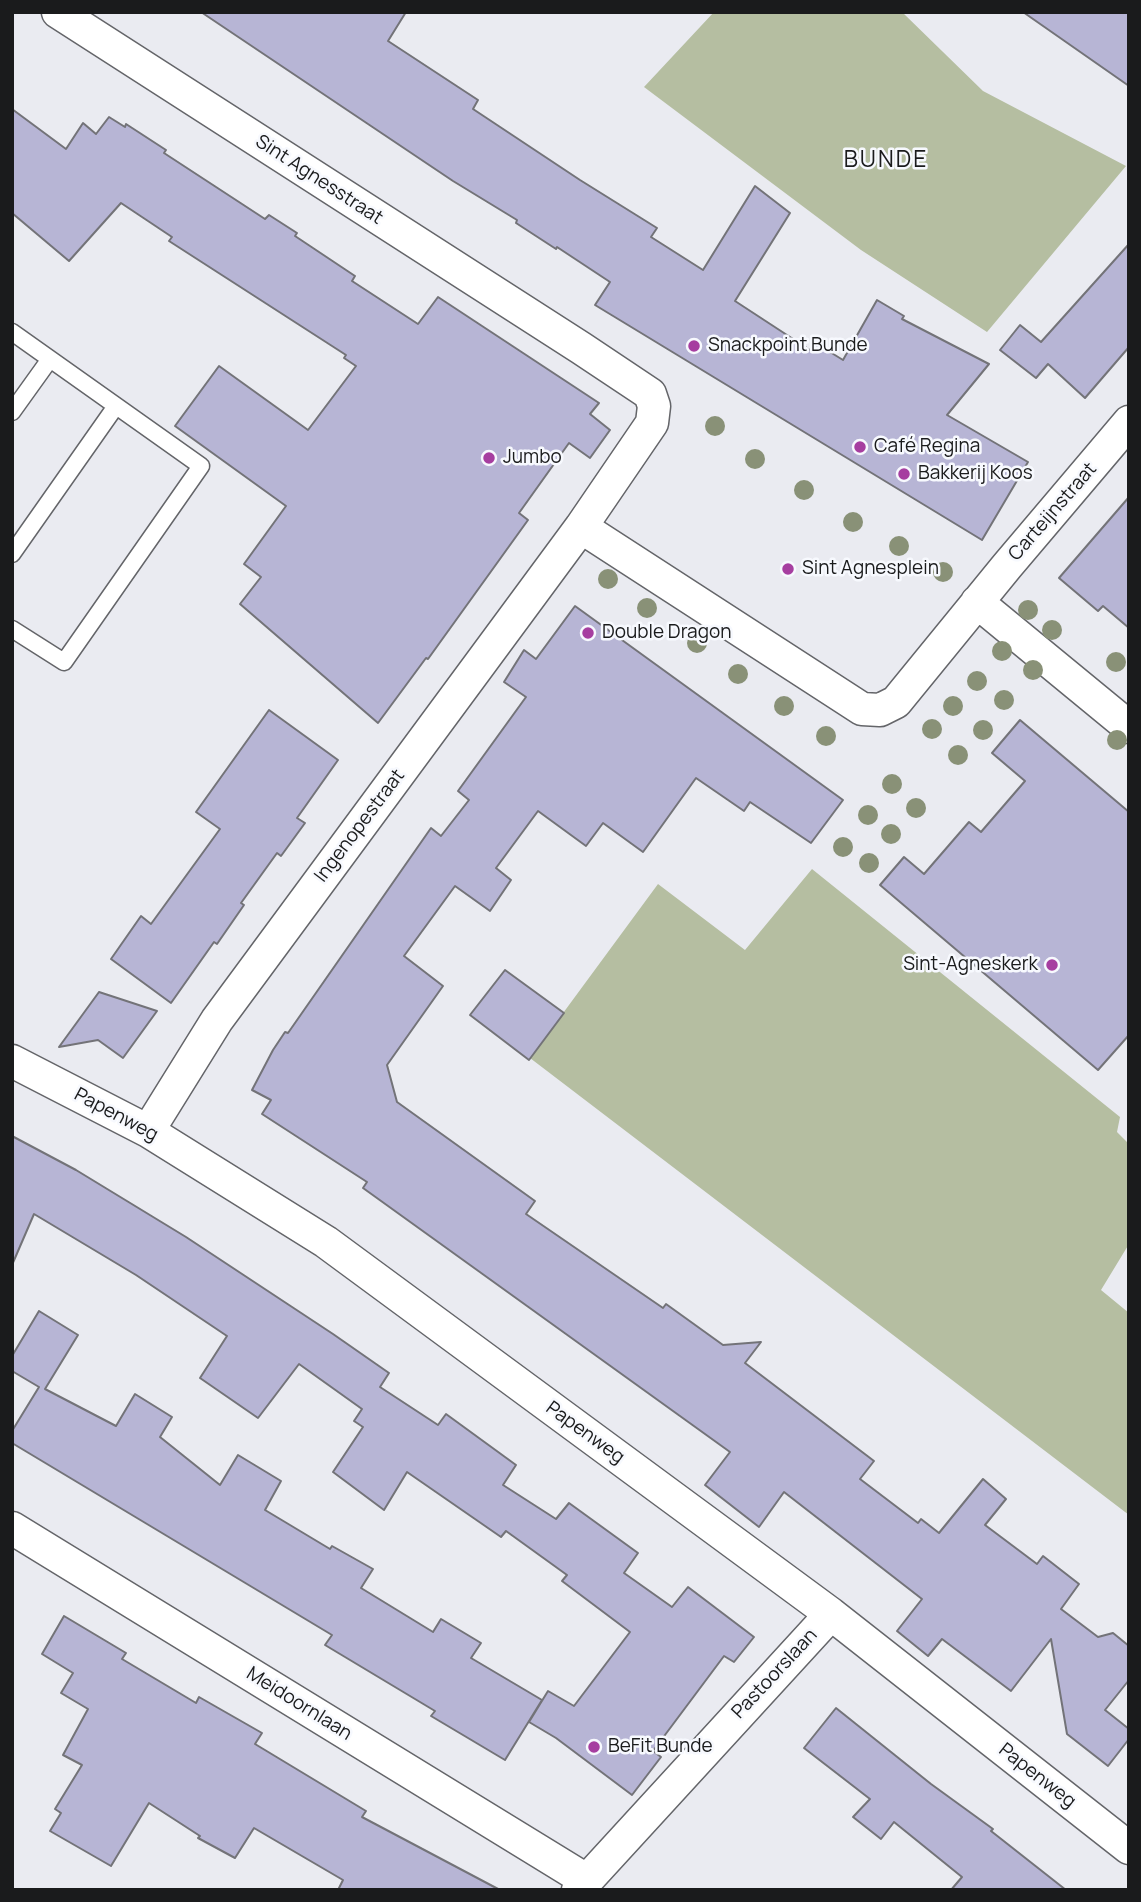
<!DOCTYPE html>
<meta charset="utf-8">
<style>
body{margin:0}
#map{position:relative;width:1141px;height:1902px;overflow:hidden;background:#eaebf1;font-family:Manrope,sans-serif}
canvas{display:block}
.frame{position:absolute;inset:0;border:14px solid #1a1b1c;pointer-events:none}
</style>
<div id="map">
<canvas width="1141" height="1902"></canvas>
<div class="frame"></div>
</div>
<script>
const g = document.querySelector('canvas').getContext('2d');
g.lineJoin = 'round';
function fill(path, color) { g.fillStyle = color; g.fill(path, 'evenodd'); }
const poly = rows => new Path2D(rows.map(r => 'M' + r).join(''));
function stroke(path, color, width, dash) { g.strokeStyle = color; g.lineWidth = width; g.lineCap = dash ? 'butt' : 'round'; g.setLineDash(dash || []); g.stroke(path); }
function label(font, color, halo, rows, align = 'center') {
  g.font = font + ' Manrope,sans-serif'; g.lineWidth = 5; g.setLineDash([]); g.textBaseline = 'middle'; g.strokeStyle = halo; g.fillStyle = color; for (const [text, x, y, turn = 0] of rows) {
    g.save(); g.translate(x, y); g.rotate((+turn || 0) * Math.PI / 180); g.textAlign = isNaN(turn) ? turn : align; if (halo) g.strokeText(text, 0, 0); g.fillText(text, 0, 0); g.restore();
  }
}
const green = poly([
 [714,12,902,12,983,91,1126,166,987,332,861,250,644,87],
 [812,869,1120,1117,1117,1132,1129,1144,1129,1244,1101,1290,1129,1313,1129,1515,530,1058,658,884,745,950]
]);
const building = poly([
 [201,12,406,12,388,41,478,100,473,109,580,180,657,228,651,237,703,270,755,186,790,213,735,301,813,352,817,344,843,360,877,300,904,316,902,319,989,364,947,415,1028,462,982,540,595,305,610,282,557,247,556,249,516,223,517,220,453,181,201,12],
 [1023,12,1129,12,1129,86,1023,12],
 [12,109,66,149,83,123,96,134,109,117,125,127,126,124,166,150,164,153,265,219,269,215,297,233,295,236,355,276,352,281,418,324,438,297,599,403,590,414,610,430,590,458,569,443,519,513,528,520,428,659,426,658,378,723,240,604,261,577,244,564,286,506,175,426,219,366,308,430,356,366,344,358,346,355,169,241,172,237,121,203,69,261,12,213,12,109],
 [1129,244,1129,347,1085,398,1048,364,1036,378,1000,350,1020,325,1041,342,1129,244],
 [1129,497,1129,628,1103,606,1098,611,1059,578,1129,497],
 [575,606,843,800,811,843,750,802,744,811,696,778,643,852,603,823,586,846,538,811,496,868,511,880,490,911,455,886,404,956,443,986,387,1065,397,1102,535,1201,526,1214,663,1308,666,1304,723,1345,761,1342,745,1363,874,1461,860,1479,918,1523,921,1519,939,1533,983,1479,1006,1499,985,1525,1037,1564,1043,1556,1079,1584,1061,1609,1098,1637,1113,1633,1129,1646,1129,1680,1105,1710,1129,1729,1129,1739,1108,1766,1067,1734,1051,1639,1011,1691,942,1639,928,1656,897,1631,922,1599,784,1492,759,1527,705,1485,730,1452,363,1188,367,1182,262,1114,271,1100,252,1090,273,1050,285,1032,288,1033,431,828,441,836,469,800,458,791,526,697,504,682,524,650,536,659,575,606],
 [269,710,338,760,297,818,305,823,281,856,277,853,241,903,244,905,217,944,214,942,171,1003,111,959,141,916,151,924,220,829,196,812,269,710],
 [1020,720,1129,812,1129,1035,1098,1070,880,885,904,857,924,874,969,822,981,832,1025,781,992,753,1020,720],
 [505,970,564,1013,529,1060,470,1015,505,970],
 [99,992,157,1011,123,1058,98,1040,59,1047,99,992],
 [12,1136,76,1170,186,1237,333,1334,389,1373,380,1387,438,1425,446,1414,516,1465,503,1485,556,1519,569,1503,638,1553,624,1573,672,1607,688,1587,754,1637,734,1662,724,1656,653,1751,661,1757,632,1795,556,1738,529,1722,548,1691,574,1706,630,1632,562,1581,567,1575,506,1531,501,1537,407,1472,384,1510,333,1472,363,1427,354,1421,362,1409,299,1364,258,1418,200,1378,227,1336,136,1275,34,1214,12,1265,12,1136],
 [39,1311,78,1335,45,1389,116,1426,135,1394,172,1417,160,1437,220,1485,238,1455,281,1481,265,1510,330,1549,332,1546,373,1569,361,1588,433,1632,441,1619,481,1643,471,1658,542,1700,505,1760,431,1716,435,1711,325,1645,332,1635,12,1443,12,1431,39,1387,12,1371,12,1356,39,1311],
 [64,1616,126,1653,122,1659,196,1703,199,1697,262,1733,255,1744,366,1811,362,1817,500,1890,338,1890,343,1880,254,1828,235,1858,198,1838,200,1836,149,1803,111,1866,50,1831,61,1813,55,1809,82,1765,63,1755,88,1709,61,1693,73,1673,42,1654,64,1616],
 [836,1708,931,1784,993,1829,991,1831,1066,1890,951,1890,962,1877,894,1822,881,1839,853,1817,870,1799,804,1748,836,1708]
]);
const service = poly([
 [12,332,201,466,64,662,12,629],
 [12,412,50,359],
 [12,554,116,406]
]);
const minor = poly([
 [58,12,581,348,650,394,654,406,652,423,581,527,217,1020,148,1131],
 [581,527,862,709,880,710,896,702,1007,566,1129,422],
 [977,602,1129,727],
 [12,1061,148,1131,326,1242,831,1614,1129,1848],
 [12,1528,586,1880],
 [578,1890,831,1614]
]);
const trees = [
 [715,426],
 [755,459],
 [804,490],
 [853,522],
 [899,546],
 [943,572],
 [608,579],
 [647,608],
 [1028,610],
 [1052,630],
 [697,643],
 [1002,651],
 [1116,662],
 [1033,670],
 [738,674],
 [977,681],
 [1004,700],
 [784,706],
 [953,706],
 [932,729],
 [983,730],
 [826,736],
 [1117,740],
 [958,755],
 [892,784],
 [916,808],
 [868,815],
 [891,834],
 [843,847],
 [869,863]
];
const markers = [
 [694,346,7,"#a63ea0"],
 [860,447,7,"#a63ea0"],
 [489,458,7,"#a63ea0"],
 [904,474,7,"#a63ea0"],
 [788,569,7,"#a63ea0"],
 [588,633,7,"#a63ea0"],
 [1052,965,7,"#a63ea0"],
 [594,1747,7,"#a63ea0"]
];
const streetNames = [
 ["Sint Agnesstraat",319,180,33],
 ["Carteijnstraat",1053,512,-49],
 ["Ingenopestraat",360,826,-53],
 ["Papenweg",116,1115,28],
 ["Papenweg",585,1433,36],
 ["Pastoorslaan",775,1674,-47],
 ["Meidoornlaan",299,1704,32],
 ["Papenweg",1037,1776,38]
];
const poiNames = [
 ["Snackpoint Bunde",708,346],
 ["Café Regina",874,447],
 ["Jumbo",503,458],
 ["Bakkerij Koos",918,474],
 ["Sint Agnesplein",802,569],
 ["Double Dragon",602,633],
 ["Sint-Agneskerk",1038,965,"right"],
 ["BeFit Bunde",608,1747]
];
const quarterNames = [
 ["BUNDE",886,161]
];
fill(green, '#b5bea1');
fill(building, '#b7b5d5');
stroke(building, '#737378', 2);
stroke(service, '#646569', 19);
stroke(minor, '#646569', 35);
stroke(service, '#fff', 16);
stroke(minor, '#fff', 32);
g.fillStyle = '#899177';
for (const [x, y] of trees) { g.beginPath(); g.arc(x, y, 10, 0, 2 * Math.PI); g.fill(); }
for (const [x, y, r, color] of markers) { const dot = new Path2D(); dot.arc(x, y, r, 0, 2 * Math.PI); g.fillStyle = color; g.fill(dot); stroke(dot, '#f7f9fe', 2.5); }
label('19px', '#1a1b1c', '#f7f9fe', streetNames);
label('19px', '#1a1b1c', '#f7f9fe', poiNames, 'left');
g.letterSpacing = '2px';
label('23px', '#1a1b1c', '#f7f9fe', quarterNames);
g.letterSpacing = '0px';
</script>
